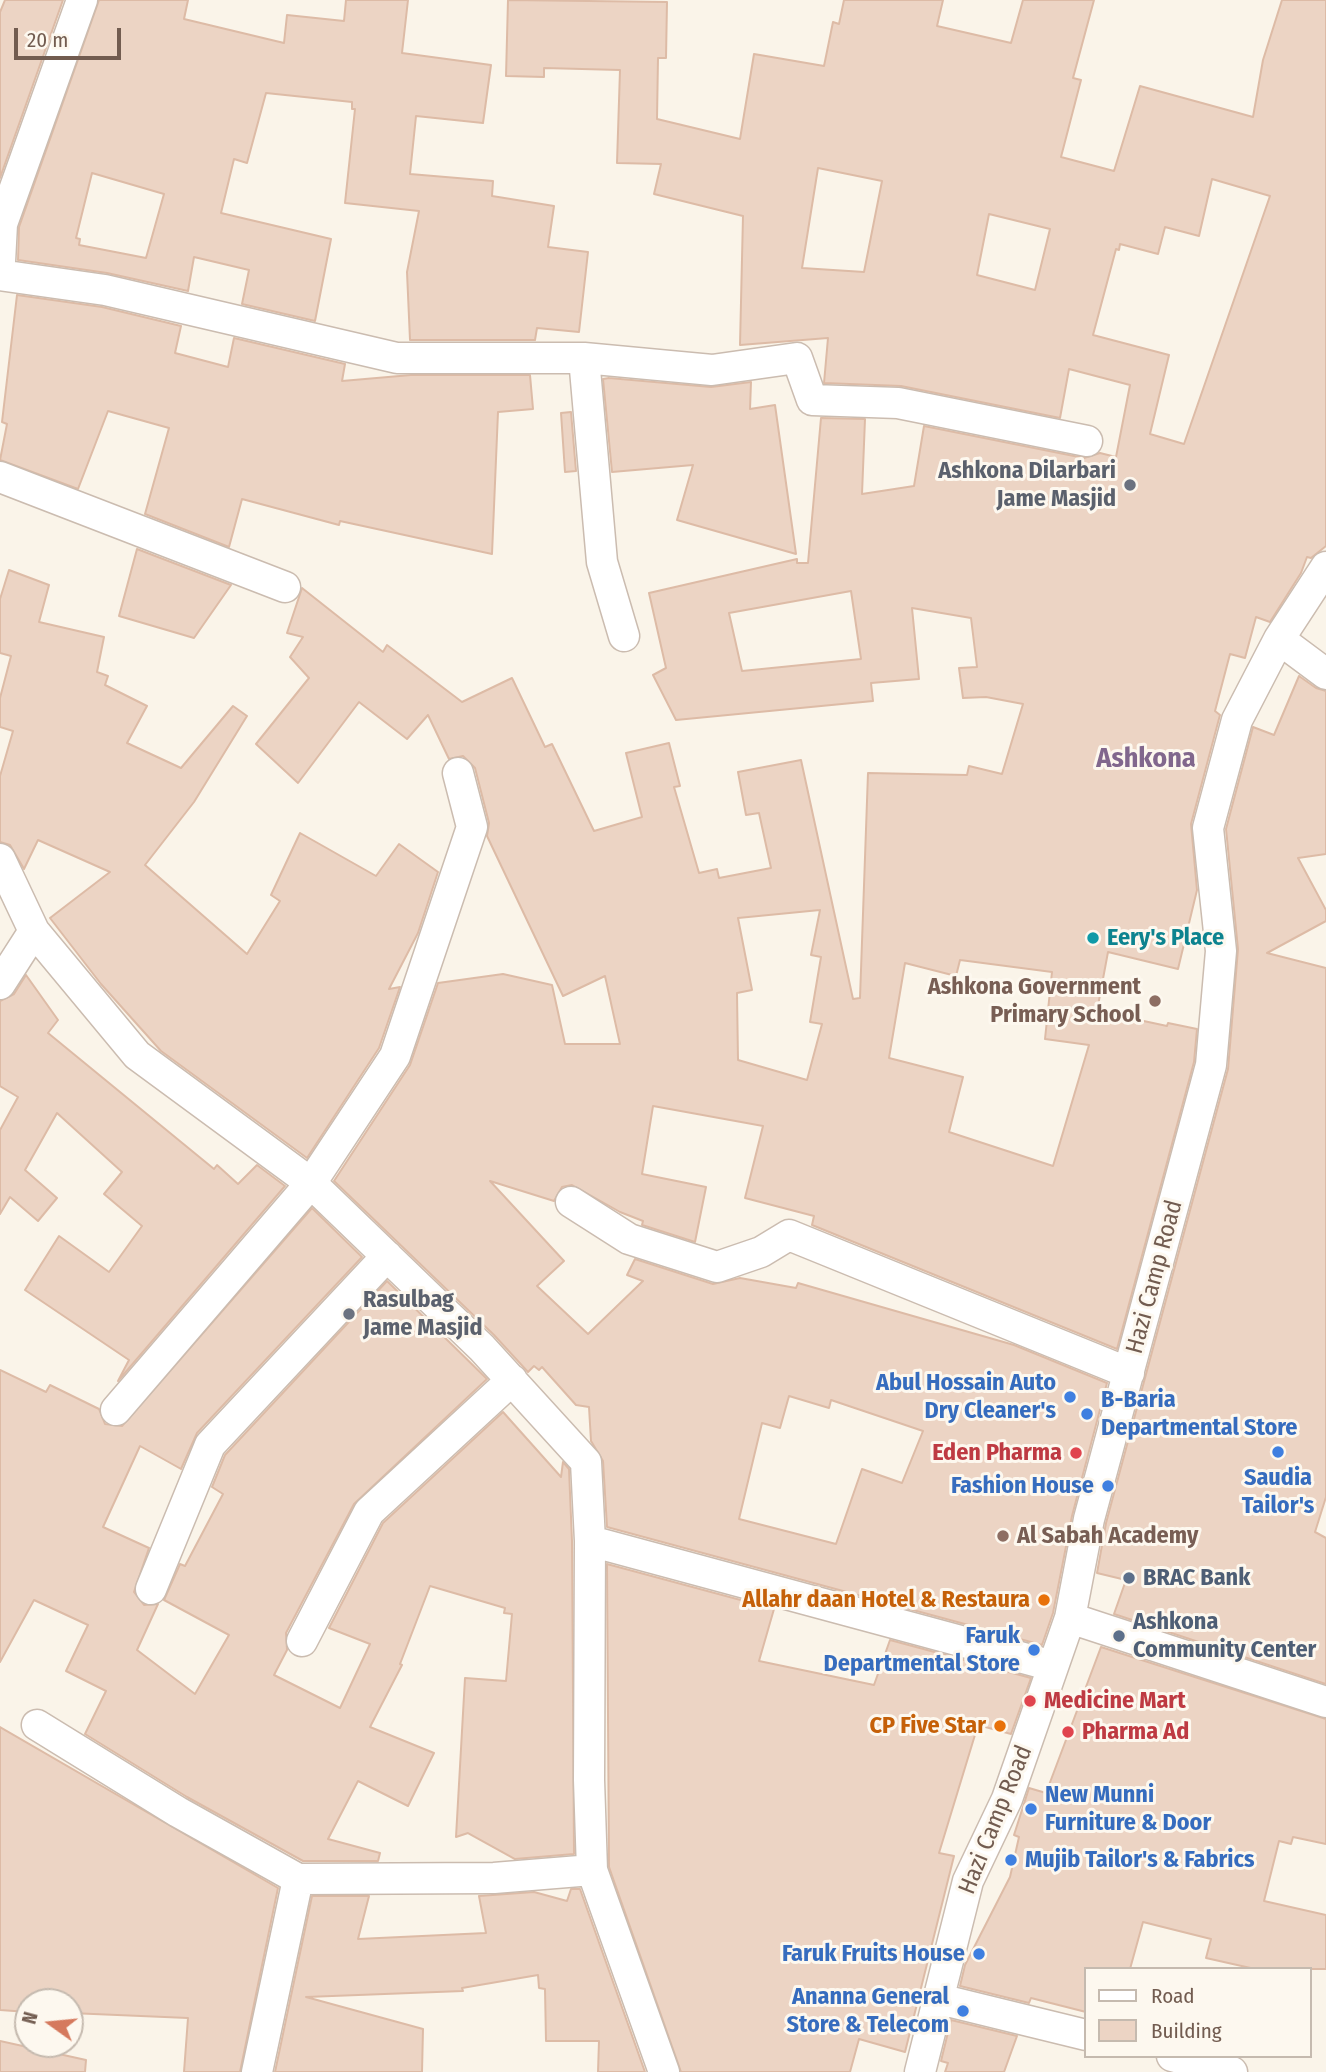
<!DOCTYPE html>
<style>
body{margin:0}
#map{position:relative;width:1326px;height:2072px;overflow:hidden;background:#faf4e9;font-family:"Fira Sans Condensed",sans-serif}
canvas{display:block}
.legend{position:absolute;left:1084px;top:1967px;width:228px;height:91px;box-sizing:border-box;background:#fdf8ef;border:2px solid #c5baaf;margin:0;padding:9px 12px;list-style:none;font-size:21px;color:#725c50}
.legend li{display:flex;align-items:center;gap:14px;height:35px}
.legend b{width:35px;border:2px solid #c5baaf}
.north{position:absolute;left:14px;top:1988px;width:70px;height:70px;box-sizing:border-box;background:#fdf8ef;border:2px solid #c5baaf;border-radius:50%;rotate:285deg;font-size:19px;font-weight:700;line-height:28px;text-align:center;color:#725c50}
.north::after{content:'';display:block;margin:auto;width:24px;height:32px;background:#d5795d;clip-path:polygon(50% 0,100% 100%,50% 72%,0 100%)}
.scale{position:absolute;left:14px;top:28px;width:107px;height:32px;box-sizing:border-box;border:4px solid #725c50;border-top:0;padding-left:9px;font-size:21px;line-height:24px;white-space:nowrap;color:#725c50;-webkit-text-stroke:5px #fdf8ef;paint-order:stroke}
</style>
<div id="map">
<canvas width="1326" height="2072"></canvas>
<ul class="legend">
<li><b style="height:9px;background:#fff"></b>Road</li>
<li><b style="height:19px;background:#ecd4c4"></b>Building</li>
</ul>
<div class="north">N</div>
<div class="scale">20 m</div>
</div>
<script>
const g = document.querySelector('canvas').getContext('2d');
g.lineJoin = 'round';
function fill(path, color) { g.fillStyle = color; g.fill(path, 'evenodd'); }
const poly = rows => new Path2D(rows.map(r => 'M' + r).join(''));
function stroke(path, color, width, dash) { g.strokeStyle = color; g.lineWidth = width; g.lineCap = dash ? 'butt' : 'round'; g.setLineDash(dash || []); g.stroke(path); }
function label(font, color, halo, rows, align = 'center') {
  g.font = font + ' "Fira Sans Condensed",sans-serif'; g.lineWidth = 6; g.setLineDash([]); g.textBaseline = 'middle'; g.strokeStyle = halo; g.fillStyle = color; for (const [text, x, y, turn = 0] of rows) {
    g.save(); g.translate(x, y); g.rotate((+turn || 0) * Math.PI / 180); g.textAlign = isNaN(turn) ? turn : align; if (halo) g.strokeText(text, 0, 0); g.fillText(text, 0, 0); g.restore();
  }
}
const building = poly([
 [5,0,63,0,0,178,0,12,5,0],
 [99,0,188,0,184,19,284,43,287,15,344,21,346,0,408,0,402,53,491,65,483,123,416,116,410,174,493,181,492,196,554,206,548,247,588,252,579,332,537,328,535,340,410,340,407,272,419,211,345,203,355,109,352,109,352,102,266,93,247,163,234,159,221,213,331,239,315,321,242,304,249,270,194,257,188,291,107,273,18,260,19,227,99,0],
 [92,173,164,194,146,258,79,245,80,239,76,238,92,173],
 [508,0,667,2,666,58,658,58,657,119,740,139,754,54,824,66,833,22,839,24,844,0,943,0,937,26,1011,43,1023,0,1094,0,1073,78,1081,80,1061,157,1114,171,1140,86,1253,117,1263,60,1282,0,1326,0,1326,546,1311,558,1307,557,1301,573,1270,622,1256,617,1245,658,1230,654,1215,711,1220,715,1191,824,1197,890,1178,969,1108,952,1097,1011,1167,1026,1168,1023,1197,1029,1194,1062,1117,1349,812,1225,814,1216,745,1198,763,1126,653,1106,642,1174,706,1187,695,1242,642,1225,643,1221,620,1212,572,1185,562,1187,554,1201,490,1181,564,1261,537,1286,588,1334,643,1281,627,1275,635,1259,713,1284,740,1278,796,1288,798,1283,1014,1345,1107,1383,1072,1516,1053,1613,1042,1645,607,1527,603,1461,591,1441,589,1407,576,1405,542,1367,539,1370,534,1366,528,1372,494,1335,334,1181,410,1065,438,983,503,974,552,985,565,1044,620,1044,605,976,563,996,487,836,489,823,475,768,463,756,449,759,428,715,407,739,359,702,298,783,256,744,309,678,290,657,303,637,287,633,302,588,383,652,387,645,462,702,512,678,545,747,552,744,594,831,642,817,626,753,669,743,680,786,674,787,699,873,717,869,719,878,771,868,759,813,746,815,738,772,801,760,853,999,860,998,868,773,967,775,969,766,1002,774,1023,704,986,697,963,698,959,668,977,667,971,618,912,608,919,679,871,683,873,701,676,720,653,675,666,668,649,593,797,559,797,563,808,563,821,418,865,419,862,494,914,486,924,426,1084,458,1100,453,1116,457,1130,385,1069,369,1060,418,901,386,824,383,828,338,740,345,743,216,654,194,661,164,617,163,620,70,544,68,544,77,506,76,508,0],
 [818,168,882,181,864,272,802,268,818,168],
 [1212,179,1270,196,1184,444,1150,434,1169,355,1093,335,1116,249,1119,250,1120,244,1158,254,1165,227,1199,236,1212,179],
 [989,214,1050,229,1035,290,977,275,989,214],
 [851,591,861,659,742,671,729,613,851,591],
 [820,910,811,955,821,957,810,1022,822,1024,807,1080,738,1060,737,993,752,990,738,918,820,910],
 [960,960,1052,972,1045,1039,1089,1045,1053,1166,949,1132,963,1077,889,1058,905,963,956,976,960,960],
 [789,1396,829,1408,831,1400,923,1431,902,1483,862,1469,836,1544,739,1519,762,1423,780,1428,789,1396],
 [17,295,102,307,181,326,175,353,228,367,234,338,345,364,342,381,411,375,530,375,533,409,498,412,492,554,340,521,339,525,242,499,229,547,145,514,169,428,108,411,78,489,0,460,7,424,2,422,17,295],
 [609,378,711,387,751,382,750,409,775,405,796,554,677,520,693,465,612,472,603,379,609,378],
 [571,412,576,471,565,472,561,413,571,412],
 [137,549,231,585,194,638,119,616,137,549],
 [9,570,49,585,39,622,104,637,97,672,108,676,105,685,147,706,127,743,181,768,233,706,247,716,194,802,145,865,247,954,280,901,271,895,300,833,376,876,399,844,438,872,418,933,389,989,400,987,379,1048,307,1158,161,1051,101,984,50,918,110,872,38,840,24,869,10,845,0,842,0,776,13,731,0,727,0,698,11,656,0,653,0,599,9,570],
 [1299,676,1316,688,1326,691,1326,854,1298,858,1326,910,1326,921,1267,953,1326,968,1326,1497,1315,1532,1326,1538,1326,1684,1114,1614,1126,1580,1097,1573,1106,1523,1228,1069,1238,949,1226,829,1253,727,1274,735,1299,676],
 [26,975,58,1020,48,1033,214,1169,217,1165,238,1184,257,1165,285,1186,118,1381,129,1360,25,1290,59,1236,109,1272,142,1226,104,1194,122,1172,57,1113,25,1170,57,1198,38,1221,10,1197,0,1214,0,1130,18,1097,0,1086,0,1001,14,994,26,975],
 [312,1208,362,1257,197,1433,181,1469,140,1446,103,1527,149,1548,134,1592,144,1605,158,1604,137,1650,195,1694,229,1635,164,1600,180,1564,185,1566,223,1494,212,1487,225,1455,387,1281,487,1379,354,1504,286,1633,287,1650,274,1675,340,1708,370,1644,329,1628,383,1523,503,1412,561,1477,563,1462,569,1469,572,1541,574,1854,515,1859,468,1833,456,1837,465,1678,506,1681,512,1614,504,1613,505,1608,430,1586,400,1664,402,1665,370,1727,434,1753,408,1806,358,1781,328,1839,380,1853,378,1861,303,1861,187,1797,85,1734,106,1691,66,1671,88,1625,34,1600,0,1662,0,1370,46,1392,50,1385,99,1409,105,1424,122,1426,312,1208],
 [607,1564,774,1609,759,1661,874,1685,890,1640,1031,1678,1011,1734,978,1725,939,1853,954,1856,905,2052,859,2039,850,2072,681,2072,609,1867,607,1564],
 [1101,1647,1326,1719,1326,1844,1293,1837,1291,1844,1279,1841,1264,1901,1326,1915,1326,1969,1255,1969,1206,1958,1211,1939,1143,1922,1130,1969,1086,1969,1086,2012,1031,1998,1029,2003,960,1986,965,1965,1010,1877,1019,1837,1014,1835,1029,1788,1046,1793,1101,1647],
 [0,1727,278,1888,240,2072,184,2072,188,2018,70,2013,70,2002,28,2002,28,2012,0,2010,0,1727],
 [571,1889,580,1889,645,2072,598,2072,599,2041,546,2041,545,1989,539,1988,538,1975,462,1988,463,1991,306,1997,423,2029,422,2072,275,2072,312,1896,369,1896,358,1939,486,1933,479,1896,534,1892,567,1901,571,1889],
 [951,2020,1017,2036,1004,2072,945,2072,948,2063,941,2061,951,2020],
 [0,2041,86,2060,85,2072,0,2072,0,2041]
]);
const street = poly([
 [0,262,2,224,82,0],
 [0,275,105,290,397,358,584,358,712,370,797,358,812,400,898,403,1087,441],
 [584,358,602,562,624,636],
 [0,477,285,587],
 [1279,639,1326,674],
 [0,859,34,931,137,1055,311,1183,482,1348,586,1462,590,1541,589,1780,592,1870,664,2072],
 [0,984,34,931],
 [571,1202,629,1239,717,1267,761,1252,789,1235,1129,1373],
 [116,1410,311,1183,395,1056,472,827,458,773],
 [590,1541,1053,1666],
 [151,1589,210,1445,387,1256],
 [1070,1618,1326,1702],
 [302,1641,369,1512,512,1380],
 [37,1725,178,1812,298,1879,494,1878,592,1870],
 [939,1999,1086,2035],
 [1172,2056,1232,2072],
 [257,2072,298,1879],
 [920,2072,968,1881,1007,1799,1070,1618,1089,1519,1211,1065,1221,951,1208,828,1237,720,1279,639,1326,567]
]);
const markers = [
 [1130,485,7,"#6b7280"],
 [1093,938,7,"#0f9aa8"],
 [1155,1001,7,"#8d6e63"],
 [349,1314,7,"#6b7280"],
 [1070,1397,7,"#3f7fe0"],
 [1087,1414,7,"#3f7fe0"],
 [1278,1452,7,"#3f7fe0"],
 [1076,1453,7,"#e0444e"],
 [1108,1486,7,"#3f7fe0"],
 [1003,1536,7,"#8d6e63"],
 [1129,1578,7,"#5c6f8a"],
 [1044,1600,7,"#e8710a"],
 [1119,1636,7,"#5c6f8a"],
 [1034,1650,7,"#3f7fe0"],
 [1030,1701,7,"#e0444e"],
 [1000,1726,7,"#e8710a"],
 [1068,1732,7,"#e0444e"],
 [1031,1809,7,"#3f7fe0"],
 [1011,1860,7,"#3f7fe0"],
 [979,1954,7,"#3f7fe0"],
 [963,2011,7,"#3f7fe0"]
];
const worshipNames = [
 ["Ashkona Dilarbari",1116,471],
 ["Jame Masjid",1116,499],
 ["Rasulbag",363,1300,"left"],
 ["Jame Masjid",363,1328,"left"]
];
const cultureNames = [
 ["Eery's Place",1107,938]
];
const educationNames = [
 ["Ashkona Government",1141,987],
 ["Primary School",1141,1015],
 ["Al Sabah Academy",1017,1536,"left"]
];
const streetNames = [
 ["Hazi Camp Road",1155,1277,-75],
 ["Hazi Camp Road",996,1820,-68]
];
const shopNames = [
 ["Abul Hossain Auto",1056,1383],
 ["Dry Cleaner's",1056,1411],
 ["B-Baria",1101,1400,"left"],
 ["Departmental Store",1101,1428,"left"],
 ["Saudia",1278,1478,"center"],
 ["Tailor's",1278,1506,"center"],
 ["Fashion House",1094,1486],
 ["Faruk",1020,1636],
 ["Departmental Store",1020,1664],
 ["New Munni",1045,1795,"left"],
 ["Furniture & Door",1045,1823,"left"],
 ["Mujib Tailor's & Fabrics",1025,1860,"left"],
 ["Faruk Fruits House",965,1954],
 ["Ananna General",949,1997],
 ["Store & Telecom",949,2025]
];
const healthNames = [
 ["Eden Pharma",1062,1453,"right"],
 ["Medicine Mart",1044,1701],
 ["Pharma Ad",1082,1732]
];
const serviceNames = [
 ["BRAC Bank",1143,1578],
 ["Ashkona",1133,1622],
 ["Community Center",1133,1650]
];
const foodNames = [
 ["Allahr daan Hotel & Restaura",1030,1600],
 ["CP Five Star",986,1726]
];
const quarterNames = [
 ["Ashkona",1146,759]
];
fill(building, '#ecd4c4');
stroke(building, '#ddbba6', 2);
stroke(street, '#cbbcb0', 33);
stroke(street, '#fff', 30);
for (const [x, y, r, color] of markers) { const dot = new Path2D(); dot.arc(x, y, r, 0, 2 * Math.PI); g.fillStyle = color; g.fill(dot); stroke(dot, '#fdf8ef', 2.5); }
label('bold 24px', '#5b616d', '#fdf8ef', worshipNames, 'right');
label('bold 24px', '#0d838f', '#fdf8ef', cultureNames, 'left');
label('bold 24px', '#785e54', '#fdf8ef', educationNames, 'right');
label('24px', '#725c50', '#fdf8ef', streetNames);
label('bold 24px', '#366cbe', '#fdf8ef', shopNames, 'right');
label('bold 24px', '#be3a42', '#fdf8ef', healthNames, 'left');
label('bold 24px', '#4e5e75', '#fdf8ef', serviceNames, 'left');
label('bold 24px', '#c56008', '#fdf8ef', foodNames, 'right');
label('bold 28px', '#81678d', '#fdf8ef', quarterNames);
</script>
